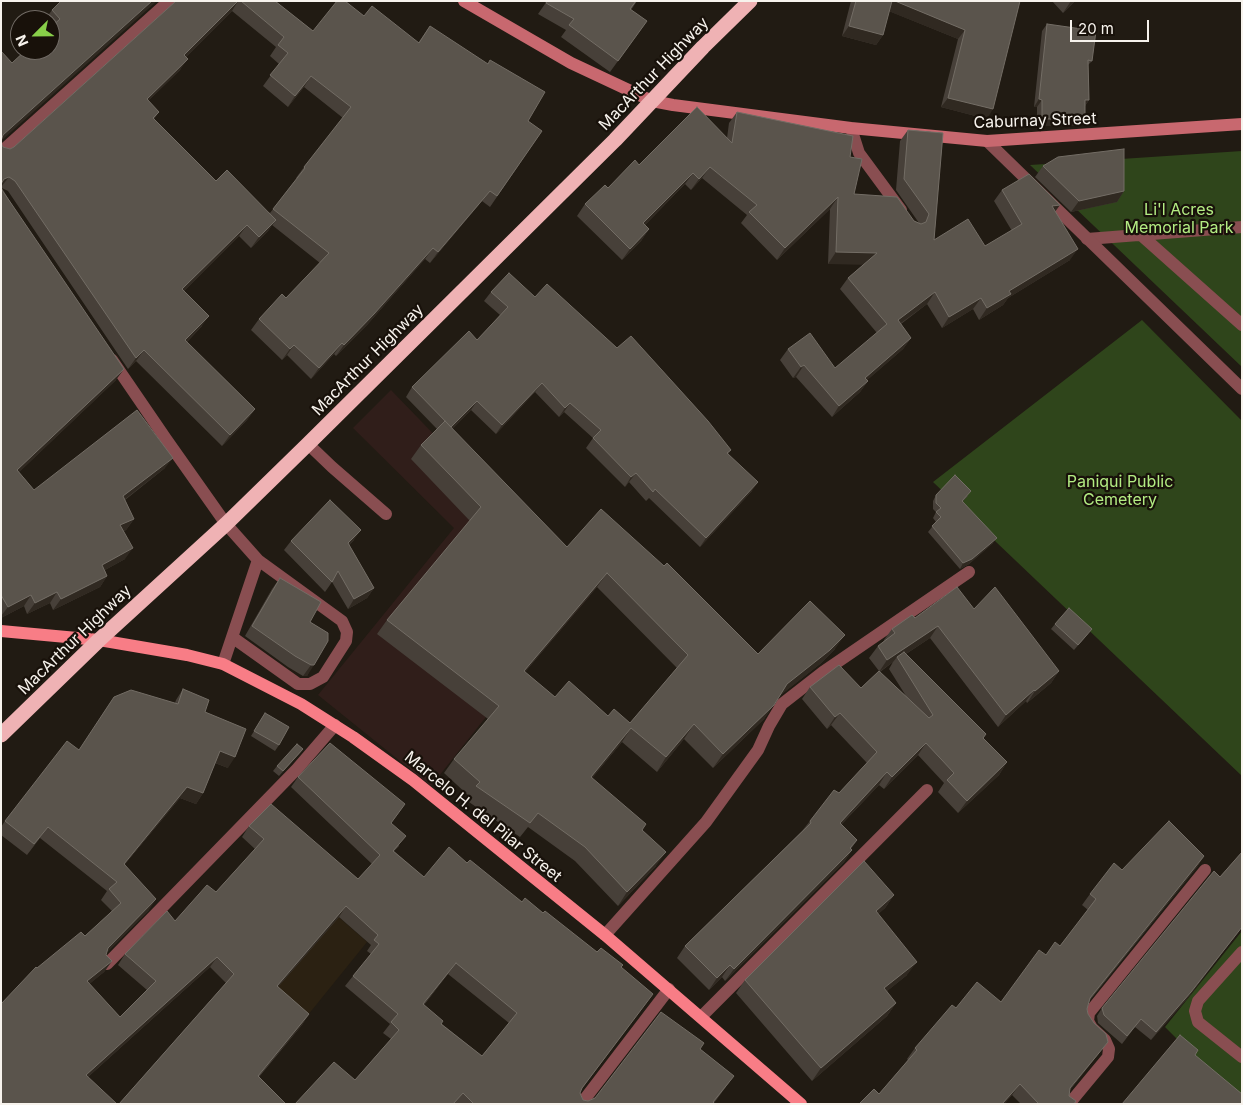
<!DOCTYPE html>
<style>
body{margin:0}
#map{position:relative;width:1243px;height:1105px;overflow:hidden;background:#211b13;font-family:Inter,sans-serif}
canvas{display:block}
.frame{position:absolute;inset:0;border:2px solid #f7f3ed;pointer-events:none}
.north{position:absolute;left:10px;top:10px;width:50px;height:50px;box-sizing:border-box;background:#18110a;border:1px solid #716b65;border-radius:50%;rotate:247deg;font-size:14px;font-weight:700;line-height:20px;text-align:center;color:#f7f3ed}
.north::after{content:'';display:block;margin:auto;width:18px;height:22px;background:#88cf49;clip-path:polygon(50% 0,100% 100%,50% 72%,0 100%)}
.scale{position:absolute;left:1070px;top:20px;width:79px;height:22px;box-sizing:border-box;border:2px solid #f7f3ed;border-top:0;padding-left:6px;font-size:15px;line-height:18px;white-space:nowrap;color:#f7f3ed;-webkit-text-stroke:4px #18110a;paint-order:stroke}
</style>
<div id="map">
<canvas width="1243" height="1105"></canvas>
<div class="frame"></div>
<div class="north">N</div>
<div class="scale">20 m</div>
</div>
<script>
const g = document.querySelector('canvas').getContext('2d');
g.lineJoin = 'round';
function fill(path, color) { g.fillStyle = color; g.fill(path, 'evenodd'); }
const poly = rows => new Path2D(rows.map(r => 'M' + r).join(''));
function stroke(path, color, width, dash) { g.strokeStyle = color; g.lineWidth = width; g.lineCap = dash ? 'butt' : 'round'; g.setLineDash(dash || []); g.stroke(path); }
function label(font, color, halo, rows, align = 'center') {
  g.font = font + ' Inter,sans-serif'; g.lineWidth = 4.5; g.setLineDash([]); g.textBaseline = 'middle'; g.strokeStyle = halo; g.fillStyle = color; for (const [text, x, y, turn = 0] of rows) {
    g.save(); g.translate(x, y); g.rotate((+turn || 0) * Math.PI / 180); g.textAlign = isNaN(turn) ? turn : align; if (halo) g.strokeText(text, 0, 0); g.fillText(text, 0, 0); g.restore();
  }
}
const commercial = poly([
 [391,390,590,596,486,717,431,786,318,695,454,528,353,428]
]);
const industrial = poly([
 [311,893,367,942,236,1104,121,1104]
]);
const green = poly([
 [1242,151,1242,367,1030,165],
 [1142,320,1242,421,1242,776,933,482],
 [1242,931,1242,1104,1165,1027]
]);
const lane = poly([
 [1141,235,1242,325],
 [1087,239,1242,227],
 [308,444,332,467,386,514],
 [232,637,298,684,310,684,323,677,346,641,347,632,342,621,258,560],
 [223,664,258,560,226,524],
 [1242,952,1198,1001,1195,1011,1198,1022,1242,1057]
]);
const street = poly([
 [851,128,859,153,901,210],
 [987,141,1242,389],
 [1,152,169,1],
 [112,360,166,439,226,524],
 [605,935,706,822,758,750,769,726,782,704,823,672,969,572],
 [107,964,297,769,335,725],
 [701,1017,927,790],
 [581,1104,669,989],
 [1069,1104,1108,1057,1109,1049,1105,1040,1092,1028,1088,1021,1089,1013,1205,870]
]);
const secondary = poly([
 [464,1,571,63,652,101,673,105,851,128,987,141,1242,124]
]);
const primary = poly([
 [1,631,99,640,187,655,223,664,301,704,353,737,413,780,605,935,801,1104]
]);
const highway = poly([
 [1,735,99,640,226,524,308,444,615,140,703,47,750,1]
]);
const wall = poly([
 [157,1,12,63,51,28,50,20,45,20,52,10],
 [176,1,275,1,313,31,364,16,418,43,430,26,528,121,542,131,490,207,482,201,430,263,425,259,367,325,336,356,334,354,311,379,287,355,282,360,251,330,259,319,286,298,320,263,272,225,268,231,251,248,239,236,184,291,202,326,187,342,255,409,247,420,222,446,136,361,128,369,8,191,2,188,116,380,19,472,34,490,165,468,125,500,134,519,126,530,124,531,125,559,105,570,107,576,100,587,53,610,50,603,27,614,24,606,1,618,1,143,3,147,10,149,14,147],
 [232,11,276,47,270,56,279,64,263,86,288,107,304,87,343,118,304,167,296,178,297,178,270,213,216,181,154,119,159,112,148,101,180,70,186,57],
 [547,1,637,1,631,10,647,21,610,72,561,37,566,30,538,14],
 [851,1,1020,1,987,119,941,107,958,39,889,11,883,35,876,45,842,36],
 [1052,1,1075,1,1063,13],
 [1047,24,1092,61,1088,65,1089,100,1085,106,1080,126,1037,126,1037,107,1034,107,1042,31],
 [737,112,850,157,854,194,919,223,896,190,900,141,908,130,943,133,934,240,985,246,1012,231,994,201,1002,190,1055,211,1070,260,1008,298,1003,305,979,320,973,309,942,328,927,304,901,324,911,338,903,349,867,380,868,381,860,392,832,417,796,377,793,378,780,360,788,349,835,368,877,333,840,289,848,278,864,264,828,264,830,209,777,260,741,223,747,215,702,178,691,190,685,184,645,225,649,229,641,241,622,260,577,216,585,204,639,165,727,138,729,123],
 [1043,166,1124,191,1117,202,1071,212,1035,177],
 [491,292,535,297,617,348,731,450,728,454,752,491,700,547,649,498,646,501,629,482,625,487,586,448,593,438,564,412,559,417,535,392,496,434,471,410,452,429,567,547,758,654,835,649,820,664,779,696,764,719,713,768,684,739,657,772,622,742,592,778,642,830,656,866,618,906,575,861,528,827,520,837,466,800,469,796,444,773,454,759,488,719,377,634,387,620,470,521,411,459,421,445,437,429,406,397,412,387,477,340,500,315,484,301],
 [597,587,677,668,630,723,608,716,555,697,525,672],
 [936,495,968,496,963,501,993,543,969,564,960,569,928,532,936,522,933,518,936,512,933,509,933,501],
 [354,540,349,545,374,588,367,598,348,609,332,582,325,592,284,550,291,541],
 [280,578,310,622,328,633,307,676,303,676,288,667,245,636,272,589],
 [974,609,1059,671,1051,683,1027,703,1026,701,998,727,930,638,906,654,986,734,983,738,1007,762,999,775,958,813,938,792,944,783,918,755,884,789,879,785,841,825,857,840,851,849,852,850,844,862,725,981,722,977,709,990,677,958,685,946,802,831,810,821,839,793,867,763,831,725,827,729,802,699,810,687,861,688,879,671,869,658,878,646,884,641,884,640,892,629,915,618],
 [893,662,889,669,906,696,880,672],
 [1055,624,1088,634,1074,650,1051,629],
 [183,689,205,712,228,768,215,763,203,793,196,804,180,798,125,864,149,910,107,952,106,955,112,961,104,972,89,984,120,1017,147,990,118,965,125,954,175,921,216,892,255,849,242,837,249,826,358,879,372,864,291,787,298,777,405,804,391,823,399,846,394,851,424,877,467,863,522,902,597,952,621,967,645,1004,581,1090,580,1093,583,1100,588,1101,700,1049,734,1076,714,1103,715,1104,295,1104,355,1080,391,1039,383,1033,390,1024,345,986,353,976,371,954,367,951,371,945,339,917,278,987,309,1014,302,1025,259,1077,119,1104,226,983,210,967,88,1077,1,1104,37,968,85,936,112,911,101,900,107,891,40,838,27,855,1,835,1,827,5,821,78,750,175,703,176,700],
 [448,974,509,1023,482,1056,442,1024,424,1005],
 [265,713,279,745,275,751,251,736],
 [303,749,299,754,279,776,273,771,277,766],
 [1242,852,1242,927,1186,1000,1151,1040,1135,1027,1122,1044,1098,1023,1097,1016,1102,1008],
 [1204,856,1197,867,1090,1000,1087,1009,1088,1014,1100,1052,1070,1090,1069,1096,1074,1104,1021,1104,1012,1095,1004,1104,859,1104,879,1094,908,1060,907,1059,915,1048,956,1008,1001,1002,1046,955,1060,946,1088,910,1082,905,1090,894,1122,870],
 [894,895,885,908,878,914,907,975,887,991,896,1003,887,1016,812,1081,736,993,745,980]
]);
const shadedWall = poly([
 [152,1,157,1,1,141,3,135],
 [238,1,232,11,177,66,184,55],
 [892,1,895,1,965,30,958,39,886,10],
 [1071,1,1075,1,1063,13],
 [849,26,883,35,876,45,842,36],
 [188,59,180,70,139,110,147,99],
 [311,76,304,87,288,107,295,96],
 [948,98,993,109,987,119,941,107],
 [1039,99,1042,100,1037,107,1034,107],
 [1085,100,1089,100,1084,107],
 [1042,119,1085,119,1080,126,1037,126],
 [710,167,702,178,691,190,699,179],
 [693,173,685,184,635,235,643,223],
 [9,177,1,187,1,182,4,179],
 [490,191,482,201,430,263,438,252],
 [1124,191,1117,202,1071,212,1079,201],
 [838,197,830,209,777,260,785,248],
 [1060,205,1052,216,1052,206],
 [276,220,268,231,251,248,259,237],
 [247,225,239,236,175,300,182,289],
 [649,229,641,241,622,260,630,249],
 [433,248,425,259,367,325,336,356,344,345],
 [1078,249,1070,260,1008,298,1003,305,979,320,987,308,1009,291],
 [836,252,877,253,869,265,828,264],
 [935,292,927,304,890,331,898,320],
 [981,298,973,309,942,328,949,317],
 [209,316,202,326,178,351,185,340],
 [911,338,903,349,857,389,865,378],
 [342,343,334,354,311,379,319,368],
 [294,345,287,355,282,360,290,349],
 [144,350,136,361,128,369,136,358],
 [804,365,796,377,793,378,801,367],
 [124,369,116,380,10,481,17,470],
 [868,381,860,392,832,417,839,406],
 [542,383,535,392,496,434,502,425],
 [477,401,471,410,445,437,451,427],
 [570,403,564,412,559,417,565,408],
 [255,409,247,420,222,446,230,435],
 [173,458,165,468,115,507,123,496],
 [636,473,629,482,625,487,631,477],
 [758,482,752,491,700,547,706,538],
 [134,519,126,530,113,536,120,525],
 [361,530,354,540,342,552,348,543],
 [997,538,993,543,969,564,960,569,963,563],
 [133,548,125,559,94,576,102,565],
 [607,573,597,587,514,685,524,671],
 [107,576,100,587,53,610,61,599],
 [374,588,367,598,348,609,354,599],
 [57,592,50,603,27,614,35,603],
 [31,595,24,606,1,618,1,616,8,607],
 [938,626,930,638,898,659,897,657,893,662,879,672,887,660],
 [845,635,835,649,820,664,777,698,787,684],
 [311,665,314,665,307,676,303,676],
 [1059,671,1051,683,1027,703,1035,691],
 [1034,690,1026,701,998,727,1006,715],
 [774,705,764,719,713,768,723,754],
 [840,713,831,725,827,729,835,717],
 [694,724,684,739,657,772,666,757],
 [631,728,622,742,581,792,591,777],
 [926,743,918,755,884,789,892,777],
 [220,751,235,757,228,768,213,762],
 [1007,762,999,775,958,813,967,801],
 [887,772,879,785,831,835,840,823],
 [187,787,203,793,196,804,180,798,117,874,124,864],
 [852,850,844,862,725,981,734,969],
 [666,852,656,866,618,906,627,892],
 [1204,856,1197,867,1082,1008,1090,998],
 [894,895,885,908,867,924,876,911],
 [156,899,149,910,101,959,108,948],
 [346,906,339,917,270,996,277,986],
 [1242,927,1186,1000,1151,1040],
 [217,957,210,967,79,1085,86,1075],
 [112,961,104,972,80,992,87,981],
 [917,962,907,975,875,1001,884,988],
 [456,963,448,974,415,1015,423,1004],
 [730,965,722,977,709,990,717,978],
 [896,1003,887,1016,812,1081,821,1068],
 [309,1014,302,1025,250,1086,258,1076],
 [1108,1042,1100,1052,1062,1099,1070,1088],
 [1020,1084,1012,1095,1004,1104,1002,1104]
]);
const building = poly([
 [61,1,152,1,3,135,1,141,1,51,12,63,26,50,50,50,50,28,60,19,52,10,61,1],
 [176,1,238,1,184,55,188,59,147,99,159,112,153,118,216,181,227,170,276,220,259,237,247,225,182,289,209,316,185,340,255,409,230,435,144,350,136,358,15,181,9,177,4,179,1,184,1,143,3,147,10,149,14,147,176,1],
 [241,1,275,1,313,31,337,1,345,1,364,16,372,6,419,43,430,26,488,64,490,60,545,92,528,121,542,131,497,196,490,191,438,252,433,248,374,314,344,345,342,343,319,368,294,345,290,349,259,319,282,294,286,298,329,253,273,209,305,168,304,167,351,107,311,76,295,96,270,75,288,53,278,45,284,37,241,1],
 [547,1,636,1,630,9,647,21,618,61,569,25,574,19,546,3,547,1],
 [856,1,892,1,883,35,849,26,856,1],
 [895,1,1020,1,993,109,948,98,965,30,895,1],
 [1047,24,1096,31,1092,61,1088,60,1089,100,1085,100,1085,119,1042,119,1042,100,1039,99,1047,24],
 [697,107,732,143,737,112,853,136,850,157,862,159,854,194,897,197,914,221,921,224,926,222,929,214,904,179,908,130,943,133,934,240,968,219,985,246,1022,224,1002,190,1029,174,1060,205,1052,206,1078,249,1009,291,1011,294,987,308,981,298,949,317,935,292,898,320,911,338,865,378,868,381,839,406,804,365,801,367,788,349,810,333,835,368,887,324,848,278,877,253,836,252,838,197,785,248,749,212,757,205,710,167,699,179,693,173,643,223,649,229,630,249,585,204,605,185,608,188,635,160,639,165,697,107],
 [1124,149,1124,191,1079,201,1043,166,1058,157,1124,149],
 [1,187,2,190,124,369,17,470,34,490,137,410,173,458,123,496,134,519,120,525,133,548,102,565,107,576,61,599,57,592,35,603,31,595,8,607,1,595,1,187],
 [509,273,535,297,547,284,617,348,631,336,708,421,731,450,727,453,758,482,706,538,655,489,653,492,636,473,631,477,593,438,601,430,570,403,565,408,542,383,502,425,477,401,451,427,412,387,469,331,477,340,508,307,491,292,509,273],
 [445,421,567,547,601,509,664,566,667,563,758,654,810,601,845,635,830,650,787,684,774,705,723,754,694,724,666,757,631,728,591,777,646,824,642,830,666,852,627,892,585,847,538,813,530,823,476,786,480,782,454,759,499,706,387,620,481,507,421,445,445,421],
 [607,573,688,655,630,723,614,709,608,716,569,681,555,697,524,671,607,573],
 [955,475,971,491,962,501,997,538,972,559,963,563,932,526,941,517,936,512,941,508,936,503,936,495,955,475],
 [330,500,361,530,348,543,374,588,354,599,338,571,332,582,291,541,330,500],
 [280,578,321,602,310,622,328,633,328,641,314,665,311,665,295,656,252,626,280,578],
 [957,587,974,609,995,587,1059,671,1035,691,1034,690,1006,715,938,626,887,660,878,646,895,633,892,629,912,615,915,618,957,587],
 [1069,608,1092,629,1078,645,1055,624,1069,608],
 [904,652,986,734,983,738,1007,762,967,801,947,780,954,773,926,743,892,777,887,772,840,823,857,840,850,848,852,850,734,969,730,965,717,978,685,946,811,823,810,821,834,790,839,793,877,752,840,713,835,717,810,687,839,665,861,688,879,671,929,718,933,715,897,657,904,652],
 [183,689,209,700,205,712,246,729,235,757,220,751,203,793,187,787,124,864,156,899,108,948,106,955,112,961,87,981,120,1017,156,981,125,954,167,911,175,921,207,885,216,892,264,839,249,826,271,804,358,879,380,855,298,777,330,743,405,804,391,823,406,836,393,851,424,877,449,847,467,863,470,860,522,902,525,898,543,913,545,911,597,952,601,948,623,965,621,967,653,994,582,1088,580,1093,583,1100,588,1101,595,1098,661,1012,704,1043,700,1049,734,1076,713,1102,715,1104,474,1104,463,1093,453,1104,295,1104,334,1062,355,1080,399,1030,391,1022,398,1014,353,976,379,944,374,940,378,935,346,906,277,986,309,1014,258,1076,286,1104,119,1104,234,974,217,957,86,1075,117,1104,1,1104,1,1004,36,967,37,968,81,932,85,936,121,903,109,889,117,882,48,827,34,844,5,821,67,741,79,750,114,697,131,690,178,704,183,689],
 [456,963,517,1013,482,1056,441,1024,443,1021,423,1004,456,963],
 [265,713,289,727,279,745,254,731,265,713],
 [297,744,303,749,283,771,277,766,297,744],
 [1169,821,1204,856,1090,998,1087,1009,1088,1014,1094,1023,1106,1034,1108,1042,1070,1088,1069,1096,1076,1101,1074,1104,1039,1104,1020,1084,1002,1104,859,1104,874,1089,879,1094,917,1050,915,1048,952,1005,956,1008,977,982,1001,1002,1039,950,1046,955,1055,942,1060,946,1096,899,1090,894,1114,863,1122,870,1169,821],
 [1242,852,1242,927,1191,992,1156,1032,1141,1019,1127,1036,1104,1015,1102,1008,1214,871,1220,877,1242,852],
 [864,861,894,895,876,911,917,962,884,988,896,1003,821,1068,745,980,864,861],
 [1180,1035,1198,1050,1195,1055,1242,1094,1242,1104,1122,1104,1180,1035]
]);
const streetNames = [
 ["MacArthur Highway",654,74,-46],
 ["Caburnay Street",1035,121,-2],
 ["MacArthur Highway",368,360,-45],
 ["MacArthur Highway",75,640,-44],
 ["Marcelo H. del Pilar Street",483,817,39]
];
const parkNames = [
 ["Li'l Acres",1179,210],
 ["Memorial Park",1179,228],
 ["Paniqui Public",1120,482],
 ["Cemetery",1120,500]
];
fill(commercial, '#301e1a');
fill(industrial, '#2b2112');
fill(green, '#2f451b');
stroke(lane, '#894e51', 12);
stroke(street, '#894e51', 12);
stroke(secondary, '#c8686f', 12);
stroke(primary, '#f87d86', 12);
stroke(highway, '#efb2b4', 15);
fill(wall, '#474039');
fill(shadedWall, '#302921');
fill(building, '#5a544c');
stroke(building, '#736d65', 1);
label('16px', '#f7f3ed', '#18110a', streetNames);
label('16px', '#b3ec83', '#18110a', parkNames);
</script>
